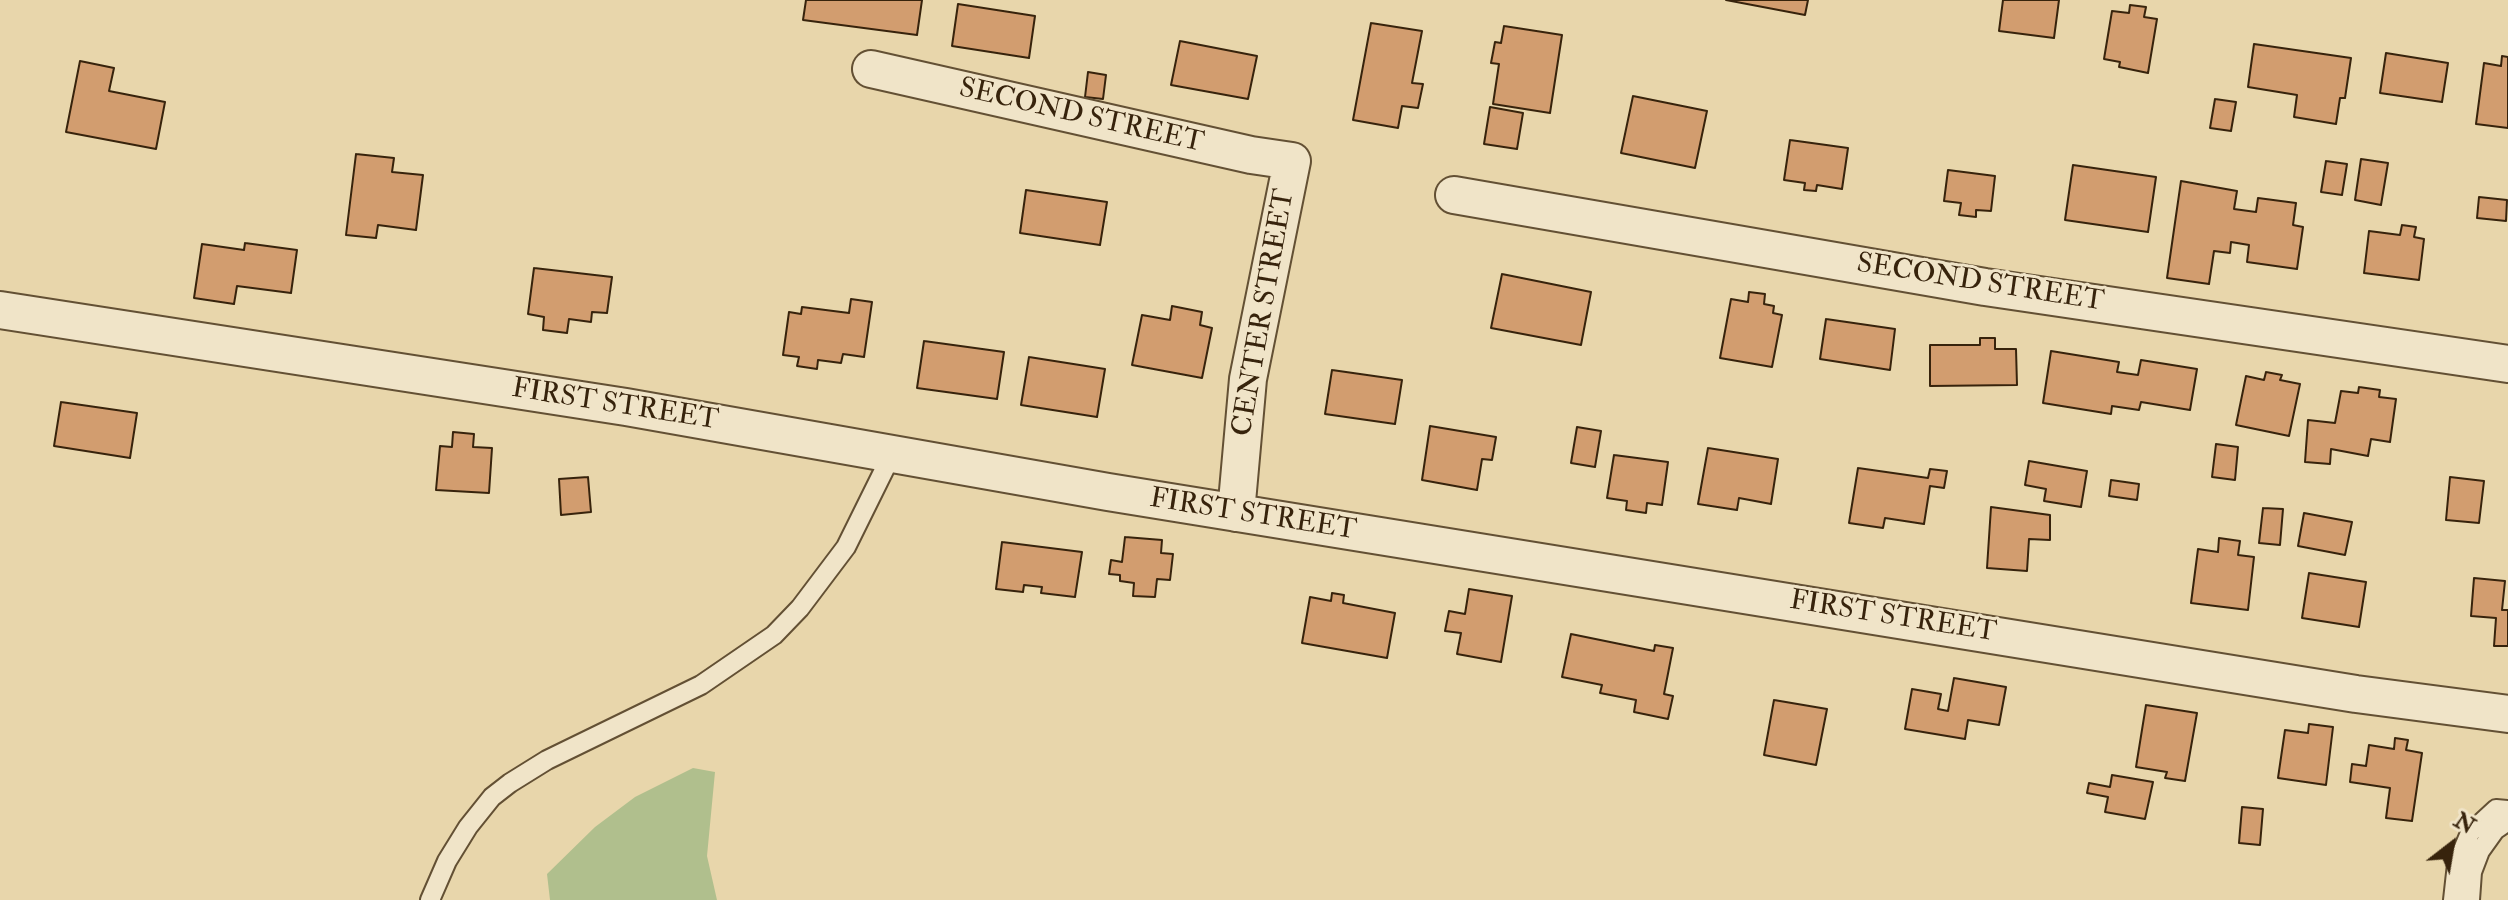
<!DOCTYPE html>
<style>
body{margin:0}
#map{position:relative;width:2508px;height:900px;overflow:hidden;background:#e8d6ab;font-family:"IM FELL Double Pica",serif}
canvas{display:block}
.north{position:absolute;left:2412px;top:804px;width:80px;height:80px;-webkit-text-stroke:6px #f0e4c8;paint-order:stroke;rotate:31deg;font-size:22px;font-weight:700;line-height:32px;text-align:center;color:#37230c}
.north::after{content:'';display:block;margin:auto;width:28px;height:36px;background:#37230c;clip-path:polygon(50% 0,100% 100%,50% 72%,0 100%)}
</style>
<div id="map">
<canvas width="2508" height="900"></canvas>
<div class="north">N</div>
</div>
<script>
const g = document.querySelector('canvas').getContext('2d');
g.lineJoin = 'round';
function fill(path, color) { g.fillStyle = color; g.fill(path, 'evenodd'); }
const poly = rows => new Path2D(rows.map(r => 'M' + r).join(''));
function stroke(path, color, width, dash) { g.strokeStyle = color; g.lineWidth = width; g.lineCap = dash ? 'butt' : 'round'; g.setLineDash(dash || []); g.stroke(path); }
function label(font, color, halo, rows, align = 'center') {
  g.font = font + ' "IM FELL Double Pica",serif'; g.lineWidth = 6; g.setLineDash([]); g.textBaseline = 'middle'; g.strokeStyle = halo; g.fillStyle = color; for (const [text, x, y, turn = 0] of rows) {
    g.save(); g.translate(x, y); g.rotate((+turn || 0) * Math.PI / 180); g.textAlign = isNaN(turn) ? turn : align; if (halo) g.strokeText(text, 0, 0); g.fillText(text, 0, 0); g.restore();
  }
}
const green = poly([
 [693,768,715,772,707,856,717,900,550,900,547,874,595,827,635,797]
]);
const building = poly([
 [806,0,922,0,917,35,803,20,806,0],
 [1726,0,1808,0,1805,15,1726,0],
 [2003,0,2059,0,2054,38,1999,31,2003,0],
 [958,4,1035,16,1029,58,952,46,958,4],
 [2130,5,2146,7,2144,17,2157,19,2148,73,2119,67,2120,62,2104,59,2112,11,2129,13,2130,5],
 [1371,23,1422,31,1412,83,1423,84,1418,108,1402,106,1398,128,1353,120,1371,23],
 [1504,26,1562,35,1550,113,1493,104,1499,64,1491,63,1495,42,1501,43,1504,26],
 [1180,41,1257,56,1248,99,1171,85,1180,41],
 [2254,44,2351,58,2345,98,2340,98,2336,124,2294,117,2297,95,2248,87,2254,44],
 [2386,53,2448,63,2442,102,2380,93,2386,53],
 [2502,56,2508,57,2508,128,2476,124,2484,63,2501,66,2502,56],
 [80,61,114,68,109,91,165,102,156,149,66,132,80,61],
 [1088,72,1106,75,1103,99,1085,97,1088,72],
 [1633,96,1707,111,1695,168,1621,153,1633,96],
 [2215,99,2236,102,2231,131,2210,128,2215,99],
 [1490,107,1523,113,1517,149,1484,144,1490,107],
 [1790,140,1848,148,1842,189,1817,185,1816,191,1804,190,1805,183,1784,180,1790,140],
 [356,154,394,158,392,172,423,175,416,230,378,225,376,238,346,235,356,154],
 [2361,159,2388,163,2381,205,2355,200,2361,159],
 [2326,161,2347,164,2342,195,2321,192,2326,161],
 [2073,165,2156,177,2148,232,2065,220,2073,165],
 [1948,170,1995,176,1991,211,1976,210,1976,217,1959,215,1961,203,1944,201,1948,170],
 [2181,181,2237,191,2234,209,2256,212,2258,198,2296,203,2293,225,2303,227,2297,269,2247,262,2249,245,2231,242,2230,253,2214,251,2209,284,2167,278,2181,181],
 [1026,190,1107,202,1100,245,1020,233,1026,190],
 [2479,197,2507,200,2506,221,2477,218,2479,197],
 [2402,225,2416,227,2414,237,2424,239,2419,280,2364,273,2369,231,2400,235,2402,225],
 [245,243,297,250,291,293,237,286,234,304,194,298,202,244,244,250,245,243],
 [534,268,612,277,607,313,592,312,591,322,569,319,567,333,543,330,544,317,528,314,534,268],
 [1502,274,1591,292,1581,345,1491,328,1502,274],
 [1749,292,1765,294,1764,304,1774,306,1773,313,1782,315,1772,367,1720,358,1731,299,1748,302,1749,292],
 [851,299,872,302,864,357,843,354,841,363,818,360,817,369,797,366,799,357,783,355,789,312,801,314,802,307,849,313,851,299],
 [1172,306,1202,312,1200,325,1212,328,1202,378,1132,365,1142,315,1170,320,1172,306],
 [1826,319,1895,329,1890,370,1820,359,1826,319],
 [1980,338,1995,338,1995,349,2016,349,2017,385,1930,386,1930,345,1980,345,1980,338],
 [924,341,1004,352,997,399,917,388,924,341],
 [2051,351,2119,362,2117,372,2138,375,2141,360,2197,369,2190,410,2141,402,2139,410,2112,406,2111,414,2043,403,2051,351],
 [1029,357,1105,369,1097,417,1021,405,1029,357],
 [1332,370,1402,380,1395,424,1325,414,1332,370],
 [2266,372,2282,375,2280,380,2300,384,2289,436,2236,425,2246,376,2264,380,2266,372],
 [2359,387,2380,390,2379,397,2396,399,2390,442,2371,439,2368,456,2331,449,2330,464,2305,462,2308,420,2335,423,2341,391,2358,393,2359,387],
 [61,402,137,413,130,458,54,446,61,402],
 [1430,426,1496,437,1492,460,1482,459,1477,490,1422,480,1430,426],
 [1577,427,1601,431,1595,467,1571,463,1577,427],
 [453,432,474,434,473,447,492,448,489,493,436,490,440,446,452,447,453,432],
 [2216,444,2238,447,2235,480,2212,477,2216,444],
 [1708,448,1778,459,1771,504,1739,498,1737,510,1698,504,1708,448],
 [1614,455,1668,462,1662,505,1647,503,1646,513,1626,510,1627,501,1607,498,1614,455],
 [2029,461,2087,471,2081,507,2044,501,2046,489,2025,485,2029,461],
 [1858,468,1928,478,1930,469,1947,471,1944,488,1930,486,1924,524,1885,518,1883,528,1849,523,1858,468],
 [588,477,591,512,561,515,559,479,588,477],
 [2450,477,2484,481,2479,523,2446,520,2450,477],
 [2111,480,2139,484,2137,500,2109,496,2111,480],
 [1991,507,2050,515,2050,540,2029,539,2027,571,1987,568,1991,507],
 [2263,508,2283,509,2280,545,2259,543,2263,508],
 [2304,513,2352,522,2345,555,2298,546,2304,513],
 [1125,537,1162,540,1161,553,1173,554,1170,580,1157,579,1155,597,1133,596,1134,583,1120,581,1120,575,1109,574,1111,560,1122,562,1125,537],
 [2219,538,2240,541,2238,555,2254,557,2248,610,2191,603,2198,549,2218,552,2219,538],
 [1002,542,1082,552,1075,597,1041,593,1042,587,1024,585,1023,592,996,589,1002,542],
 [2309,573,2366,582,2359,627,2302,618,2309,573],
 [2474,578,2505,581,2502,610,2508,610,2508,646,2494,646,2496,618,2471,616,2474,578],
 [1469,589,1512,596,1501,662,1457,654,1461,633,1445,631,1449,611,1465,614,1469,589],
 [1332,593,1344,595,1343,603,1395,613,1387,658,1302,643,1310,597,1331,601,1332,593],
 [1571,634,1654,651,1655,645,1673,648,1664,694,1673,696,1668,719,1634,712,1636,700,1600,693,1602,685,1562,677,1571,634],
 [1954,678,2006,687,1999,725,1968,720,1965,739,1905,729,1912,689,1941,694,1938,709,1948,711,1954,678],
 [1774,700,1827,709,1816,765,1764,755,1774,700],
 [2146,705,2197,713,2185,781,2165,778,2167,772,2136,767,2146,705],
 [2309,724,2333,727,2326,785,2278,778,2285,730,2308,733,2309,724],
 [2395,738,2408,740,2406,750,2422,753,2412,821,2386,818,2390,788,2350,782,2352,764,2366,766,2369,745,2394,749,2395,738],
 [2112,775,2153,782,2145,819,2105,812,2108,797,2087,793,2089,783,2110,787,2112,775],
 [2242,807,2263,809,2260,845,2239,843,2242,807]
]);
const lane = poly([
 [430,900,447,861,468,827,492,797,510,783,547,760,701,685,774,635,800,608,846,547,892,454],
 [2453,900,2457,864,2470,833,2496,809,2508,810],
 [2470,900,2472,872,2480,851,2495,830,2508,821]
]);
const street = poly([
 [871,69,1251,155,1292,161,1248,379,1236,513],
 [1454,195,1985,287,2508,364],
 [0,310,626,407,1108,492,2356,694,2508,714]
]);
const streetNames = [
 ["SECOND STREET",1081,117,13],
 ["SECOND STREET",1980,284,9],
 ["CENTER STREET",1265,313,-80],
 ["FIRST STREET",615,406,9],
 ["FIRST STREET",1253,516,9],
 ["FIRST STREET",1893,618,9]
];
fill(green, '#b0bf8d');
fill(building, '#d29d6f');
stroke(building, '#37230c', 2);
stroke(lane, '#635034', 22);
stroke(street, '#635034', 40);
stroke(lane, '#f0e4c8', 18);
stroke(street, '#f0e4c8', 36);
label('28px', '#37230c', '#f0e4c8', streetNames);
</script>
